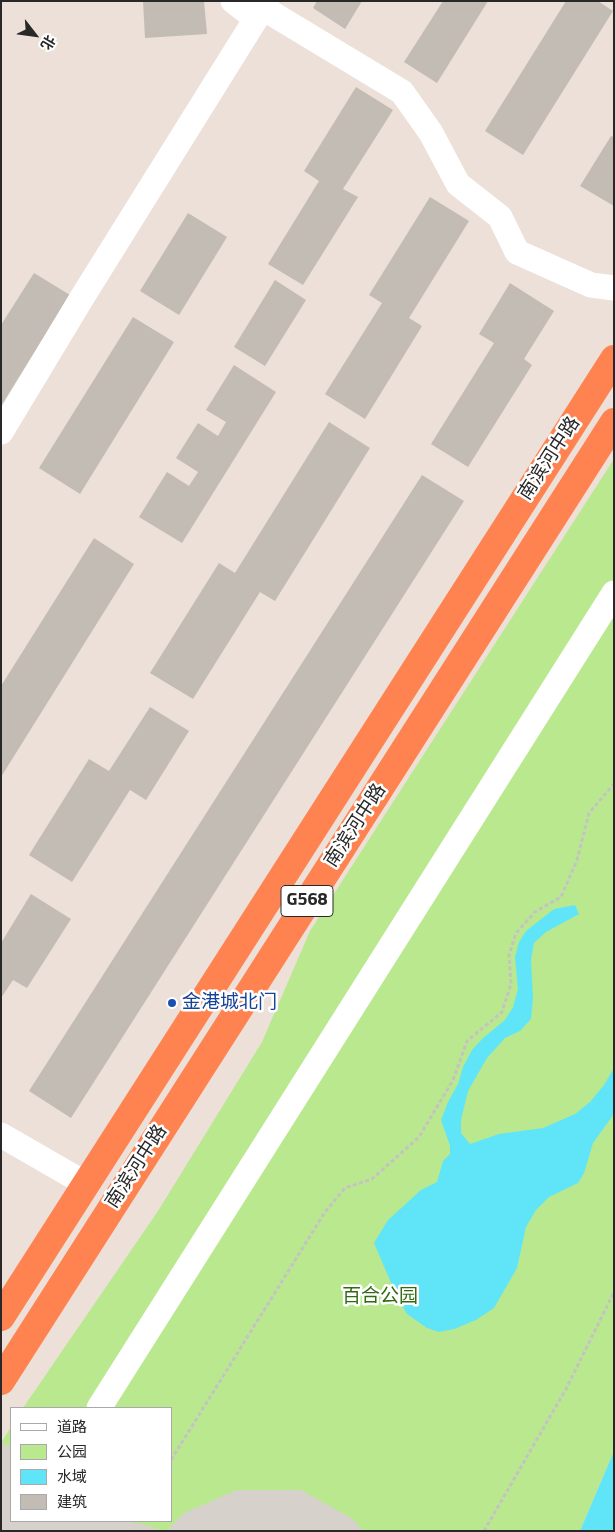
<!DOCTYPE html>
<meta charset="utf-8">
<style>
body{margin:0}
#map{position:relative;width:615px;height:1532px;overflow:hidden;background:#ece0d8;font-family:"Titillium Web","Noto Sans SC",sans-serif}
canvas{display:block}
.frame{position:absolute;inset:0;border:2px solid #282828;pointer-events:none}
.legend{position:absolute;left:10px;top:1407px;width:162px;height:115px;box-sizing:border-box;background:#fff;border:1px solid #a9a9a9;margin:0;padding:6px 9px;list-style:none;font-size:15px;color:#282828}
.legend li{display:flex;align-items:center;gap:10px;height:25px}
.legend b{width:25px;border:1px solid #a9a9a9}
.north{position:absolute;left:10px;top:10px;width:50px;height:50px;-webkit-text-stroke:4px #fff;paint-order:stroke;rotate:120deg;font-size:14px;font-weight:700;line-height:20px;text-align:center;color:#282828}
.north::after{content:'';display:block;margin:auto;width:18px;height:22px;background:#282828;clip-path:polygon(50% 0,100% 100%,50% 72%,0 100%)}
</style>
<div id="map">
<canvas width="615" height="1532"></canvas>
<div class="frame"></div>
<ul class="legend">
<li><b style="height:6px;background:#fff"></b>道路</li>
<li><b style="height:14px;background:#bae88f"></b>公园</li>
<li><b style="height:14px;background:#60e5f8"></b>水域</li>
<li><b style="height:14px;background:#c3bcb4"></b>建筑</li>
</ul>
<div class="north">北</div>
</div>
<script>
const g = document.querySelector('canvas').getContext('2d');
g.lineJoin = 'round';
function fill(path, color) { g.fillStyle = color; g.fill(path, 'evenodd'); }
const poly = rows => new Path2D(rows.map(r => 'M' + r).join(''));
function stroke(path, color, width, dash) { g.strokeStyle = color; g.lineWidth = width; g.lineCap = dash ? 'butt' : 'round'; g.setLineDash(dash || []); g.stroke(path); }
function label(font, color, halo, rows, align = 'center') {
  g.font = font + ' "Titillium Web","Noto Sans SC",sans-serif'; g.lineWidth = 5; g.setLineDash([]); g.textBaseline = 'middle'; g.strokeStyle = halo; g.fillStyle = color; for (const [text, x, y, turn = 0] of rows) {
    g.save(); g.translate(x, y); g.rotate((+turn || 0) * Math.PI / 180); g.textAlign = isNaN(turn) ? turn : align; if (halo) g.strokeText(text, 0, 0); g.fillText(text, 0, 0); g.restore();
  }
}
const green = poly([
 [614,459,614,1451,580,1531,1,1531,1,1443,11,1427,11,1521,171,1521,171,1408,23,1408,158,1211,262,1042,310,931]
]);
const plaza = poly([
 [1,1441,11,1448,11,1521,130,1521,165,1531,1,1531],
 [237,1490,301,1490,353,1519,363,1531,166,1531,184,1513]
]);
const water = poly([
 [575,905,579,914,546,932,534,943,531,960,533,998,531,1019,520,1031,505,1038,487,1058,468,1091,461,1120,461,1133,470,1144,499,1134,543,1128,575,1114,590,1102,604,1085,614,1068,614,1114,593,1143,584,1173,578,1183,549,1197,536,1210,526,1227,517,1268,494,1308,476,1320,454,1329,439,1332,427,1328,407,1314,398,1299,374,1243,388,1220,421,1190,437,1182,443,1161,450,1154,450,1146,441,1120,448,1102,458,1084,463,1067,472,1050,483,1038,505,1020,513,1007,518,989,515,957,519,942,526,931,554,909],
 [614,1451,614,1531,580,1531]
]);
const building = poly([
 [143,1,204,1,207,34,145,38],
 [317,1,362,1,345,29,313,8],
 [443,1,488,1,437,83,404,62],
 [566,1,598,1,613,11,523,155,485,131],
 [356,87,393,110,343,189,358,197,303,285,268,264,319,181,304,171],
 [611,136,614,137,614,206,580,186],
 [430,197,469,221,409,318,422,326,365,419,325,394,382,303,369,295],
 [188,213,227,237,179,315,140,291],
 [34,273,70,295,1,406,1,325],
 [275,280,306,300,265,366,234,347],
 [510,283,554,311,524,359,532,365,468,467,431,444,494,343,479,334],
 [133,317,174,342,80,494,39,468],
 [234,365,276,392,182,543,139,517,167,472,189,486,198,472,176,458,198,423,218,436,226,422,206,410],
 [329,422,370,448,275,601,260,592,193,699,150,673,219,563,235,573],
 [422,475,464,501,71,1118,29,1091],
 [94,538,134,564,1,777,1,686],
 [150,707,189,731,146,800,130,790,72,882,29,855,89,759,109,771],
 [31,894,71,919,27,988,13,980,1,998,1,943]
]);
const path = poly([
 [171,1460,325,1212,345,1188,372,1179,419,1137,453,1080,467,1041,502,1012,511,984,509,955,516,933,535,912,561,897,577,860,589,813,614,784],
 [133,1522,134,1521],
 [484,1531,566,1389,614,1292]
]);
const street = poly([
 [233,1,256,19],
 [263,8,402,92,431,133,458,184,500,217,517,252,591,285,614,288],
 [1,432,83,296,267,1],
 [1,1135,86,1184],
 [99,1408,614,593]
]);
const highway = poly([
 [1,1317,614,359],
 [1,1381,614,422]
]);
const markers = [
 [172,1003,5,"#1a4fb4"]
];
const shields = [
 [307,901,52]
];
const shieldNames = [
 ["G568",307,901]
];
const streetNames = [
 ["南滨河中路",550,459,-57],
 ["南滨河中路",356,826,-57],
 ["南滨河中路",137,1167,-57]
];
const transitNames = [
 ["金港城北门",182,1003]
];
const parkNames = [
 ["百合公园",380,1297]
];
fill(green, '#bae88f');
fill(plaza, '#d7d1cb');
fill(water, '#60e5f8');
fill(building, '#c3bcb4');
stroke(path, '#c3c3c3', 3, [4, 2.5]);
stroke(street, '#fff', 25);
stroke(highway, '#ff8350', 28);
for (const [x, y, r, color] of markers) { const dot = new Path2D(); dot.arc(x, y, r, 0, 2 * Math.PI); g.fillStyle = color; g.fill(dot); stroke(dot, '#fff', 2); }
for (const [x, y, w] of shields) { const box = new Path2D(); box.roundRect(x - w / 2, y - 15.5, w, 31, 4); g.fillStyle = '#fff'; g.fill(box); stroke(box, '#282828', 1); }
label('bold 18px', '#282828', null, shieldNames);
label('19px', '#282828', '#fff', streetNames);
label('19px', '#164399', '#fff', transitNames, 'left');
label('19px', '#316a13', '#fff', parkNames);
</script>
